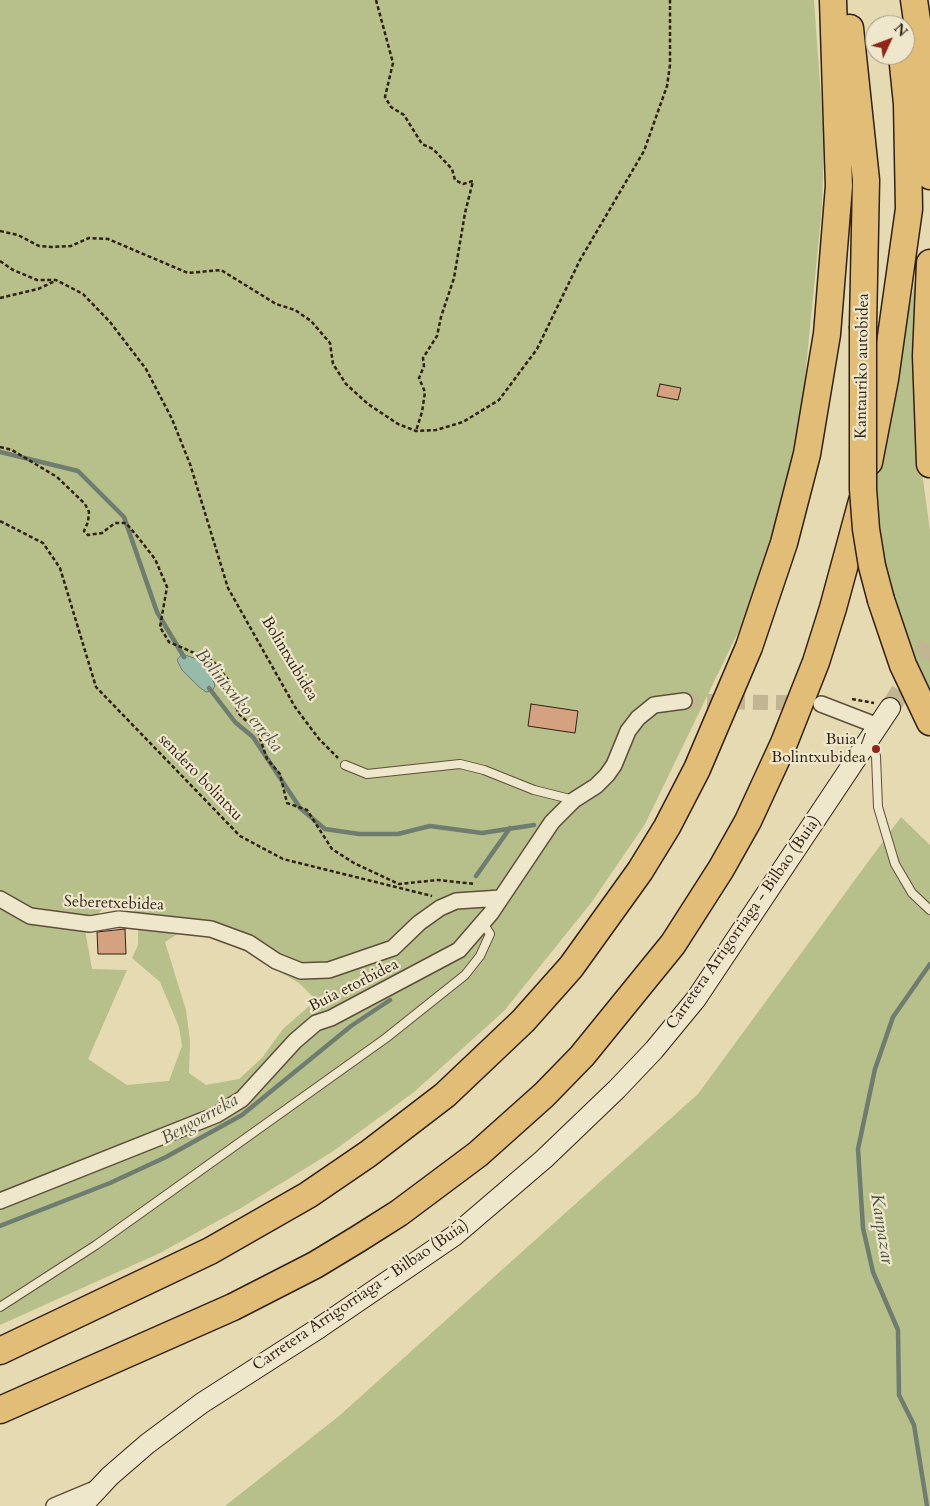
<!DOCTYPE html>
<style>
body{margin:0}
#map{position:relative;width:930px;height:1506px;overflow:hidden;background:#e5dab1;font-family:Cardo,serif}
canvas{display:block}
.north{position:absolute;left:865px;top:15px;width:50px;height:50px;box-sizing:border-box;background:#eee7cc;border:1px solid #a29782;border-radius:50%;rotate:47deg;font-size:14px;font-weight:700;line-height:20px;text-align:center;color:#312014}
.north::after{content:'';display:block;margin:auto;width:18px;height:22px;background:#8f2418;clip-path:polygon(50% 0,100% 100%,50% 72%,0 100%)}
</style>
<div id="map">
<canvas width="930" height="1506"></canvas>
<div class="north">N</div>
</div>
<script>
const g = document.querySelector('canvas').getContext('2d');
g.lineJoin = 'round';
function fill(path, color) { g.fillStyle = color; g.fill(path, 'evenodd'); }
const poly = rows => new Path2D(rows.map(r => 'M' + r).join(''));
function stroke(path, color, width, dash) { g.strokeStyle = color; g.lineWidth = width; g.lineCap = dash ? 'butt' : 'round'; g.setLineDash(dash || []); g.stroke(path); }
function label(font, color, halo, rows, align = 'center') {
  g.font = font + ' Cardo,serif'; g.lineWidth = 4.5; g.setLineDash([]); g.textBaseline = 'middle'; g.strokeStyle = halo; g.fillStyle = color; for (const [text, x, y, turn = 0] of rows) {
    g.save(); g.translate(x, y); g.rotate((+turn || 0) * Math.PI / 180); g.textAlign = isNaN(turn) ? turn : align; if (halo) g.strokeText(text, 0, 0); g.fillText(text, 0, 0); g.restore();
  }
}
const green = poly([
 [0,0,814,0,824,140,822,207,800,428,772,545,744,620,645,824,591,903,504,1011,414,1092,332,1152,241,1208,160,1253,0,1325],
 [132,898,138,930,138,945,132,958,160,982,179,1027,182,1046,169,1081,127,1085,88,1059,127,970,92,969,85,930,104,907],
 [182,931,211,936,241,949,299,983,316,1000,283,1029,262,1058,239,1079,206,1085,189,1073,190,1041,186,1010,165,942],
 [921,250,920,457,930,531,930,693,905,637,891,595,880,543,875,483],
 [901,817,930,845,930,1506,225,1506,339,1416,698,1094]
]);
const water = poly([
 [182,654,203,661,209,667,215,686,212,691,206,692,199,687,182,670,177,660,182,654]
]);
const stream = poly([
 [0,452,78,471,124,517,157,612,184,657],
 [209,688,235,722,253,737,300,808,325,829,359,834,398,834,430,826,482,833,534,825],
 [476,876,510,828],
 [0,1226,110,1183,166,1157,242,1115,351,1026,390,1000],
 [927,1506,914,1425,899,1395,898,1330,873,1272,863,1228,858,1149,875,1069,893,1017,930,964]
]);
const building = poly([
 [660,384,681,388,678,400,657,396,660,384],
 [531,704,578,711,575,733,528,726,531,704],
 [125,929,126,954,98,954,97,932,125,929]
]);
const streetTunnel = poly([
 [684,701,805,703]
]);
const secondaryTunnel = poly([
 [890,708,930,645]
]);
const path = poly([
 [376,0,393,63,385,97,391,107,404,115,422,144,433,149,452,169,455,180,463,184,473,181,465,213,454,278,441,317,437,336,423,358,424,366,419,378,425,392,422,412,416,431],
 [0,231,18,235,39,246,51,247,71,246,89,238,108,239,188,273,221,270,276,304,295,310,311,321,330,343,333,364,346,384,368,404,398,424,416,431,436,430,463,422,499,400,537,349,580,260,644,151,667,86,670,65,670,0],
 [0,261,13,270,37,280,56,280,83,294,110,322,146,369,172,419,190,464,228,588,295,707,319,739,338,758],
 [0,298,38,289,55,281],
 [0,447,12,450,57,477,85,504,89,512,88,522,84,531,88,535,102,533,115,523,126,523,137,536,155,559,167,587,160,627,169,642,213,661,230,682,238,713,258,732,267,759,280,774,287,803,307,810,332,849,354,863,399,884,438,880,475,884],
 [0,521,43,543,60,568,96,687,240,836,283,859,432,896],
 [852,699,874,703]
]);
const lane = poly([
 [867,745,876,756,878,807,895,864,912,893,930,910],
 [345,765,367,774,460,764,484,770,534,790,574,800],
 [0,1307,96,1245,386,1038,465,975,480,956,490,934,483,923]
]);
const street = poly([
 [821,704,878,726],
 [0,899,30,916,90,924,119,919,211,929,249,943,276,961,301,971,329,970,393,948,419,923,440,908,456,901,501,898],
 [0,1201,216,1115,242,1099,295,1041,316,1023,331,1018,459,950,491,913,552,822,574,800,596,786,607,775,614,765,628,731,638,718,654,705,684,701],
 [54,1506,97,1488]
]);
const secondary = poly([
 [82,1506,110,1476,147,1444,202,1403,319,1328,454,1236,544,1159,617,1089,654,1050,696,999,890,708]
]);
const highway = poly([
 [914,0,929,104,930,176],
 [850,28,866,180,863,326],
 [930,263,926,356,930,464],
 [869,462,885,379,909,209,907,104,902,55],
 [881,600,903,665,930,722],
 [0,1351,210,1251,308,1195,368,1154,445,1095,523,1021,571,967,640,871,667,827,697,769,749,647,784,543,807,454,827,334,839,186,833,0],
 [0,1410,233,1307,315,1265,358,1239,399,1213,478,1154,544,1095,582,1056,673,944,721,869,748,821,784,743,816,662,833,608,862,501]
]);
const highwayBridge = poly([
 [863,326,863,489,866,529,872,566,881,600]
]);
const markers = [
 [876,749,5,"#8f2418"]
];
const streetNames = [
 ["Kantauriko autobidea",863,366,-89],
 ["Bolintxubidea",289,659,59],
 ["sendero bolintxu",200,778,46],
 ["Seberetxebidea",114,904,2],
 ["Carretera Arrigorriaga - Bilbao (Buia)",744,923,-55],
 ["Buia etorbidea",354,986,-27],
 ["Carretera Arrigorriaga - Bilbao (Buia)",361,1296,-34]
];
const poiNames = [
 ["Buia /",866,740],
 ["Bolintxubidea",866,758]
];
const waterNames = [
 ["Bolintxuko erreka",238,701,51],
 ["Bengoerreka",200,1120,-29],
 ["Kanpazar",881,1229,81]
];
fill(green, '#b7bf8a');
fill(water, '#96bbab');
stroke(water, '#6e7d6f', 1);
stroke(stream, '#6e7d6f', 4.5);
fill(building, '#d5a281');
stroke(building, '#312014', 1);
stroke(streetTunnel, '#c1b592', 15, [15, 8]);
stroke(secondaryTunnel, '#c1b592', 20, [20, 10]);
stroke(lane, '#5e4e3b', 10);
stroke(street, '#5e4e3b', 18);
stroke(secondary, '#312014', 22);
stroke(highway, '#312014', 29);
stroke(path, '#312014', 2.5, [4, 2.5]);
stroke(lane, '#eee7cc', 8);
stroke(street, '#eee7cc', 15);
stroke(secondary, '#eee7cc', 20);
stroke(highway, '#e2bd78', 26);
stroke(highwayBridge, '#312014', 29, []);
stroke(highwayBridge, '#e2bd78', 26);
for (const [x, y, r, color] of markers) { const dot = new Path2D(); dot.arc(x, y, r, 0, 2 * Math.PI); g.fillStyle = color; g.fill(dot); stroke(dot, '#eee7cc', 2); }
label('16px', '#312014', '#eee7cc', streetNames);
label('16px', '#312014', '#eee7cc', poiNames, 'right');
label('italic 18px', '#4f4e41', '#eee7cc', waterNames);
</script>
